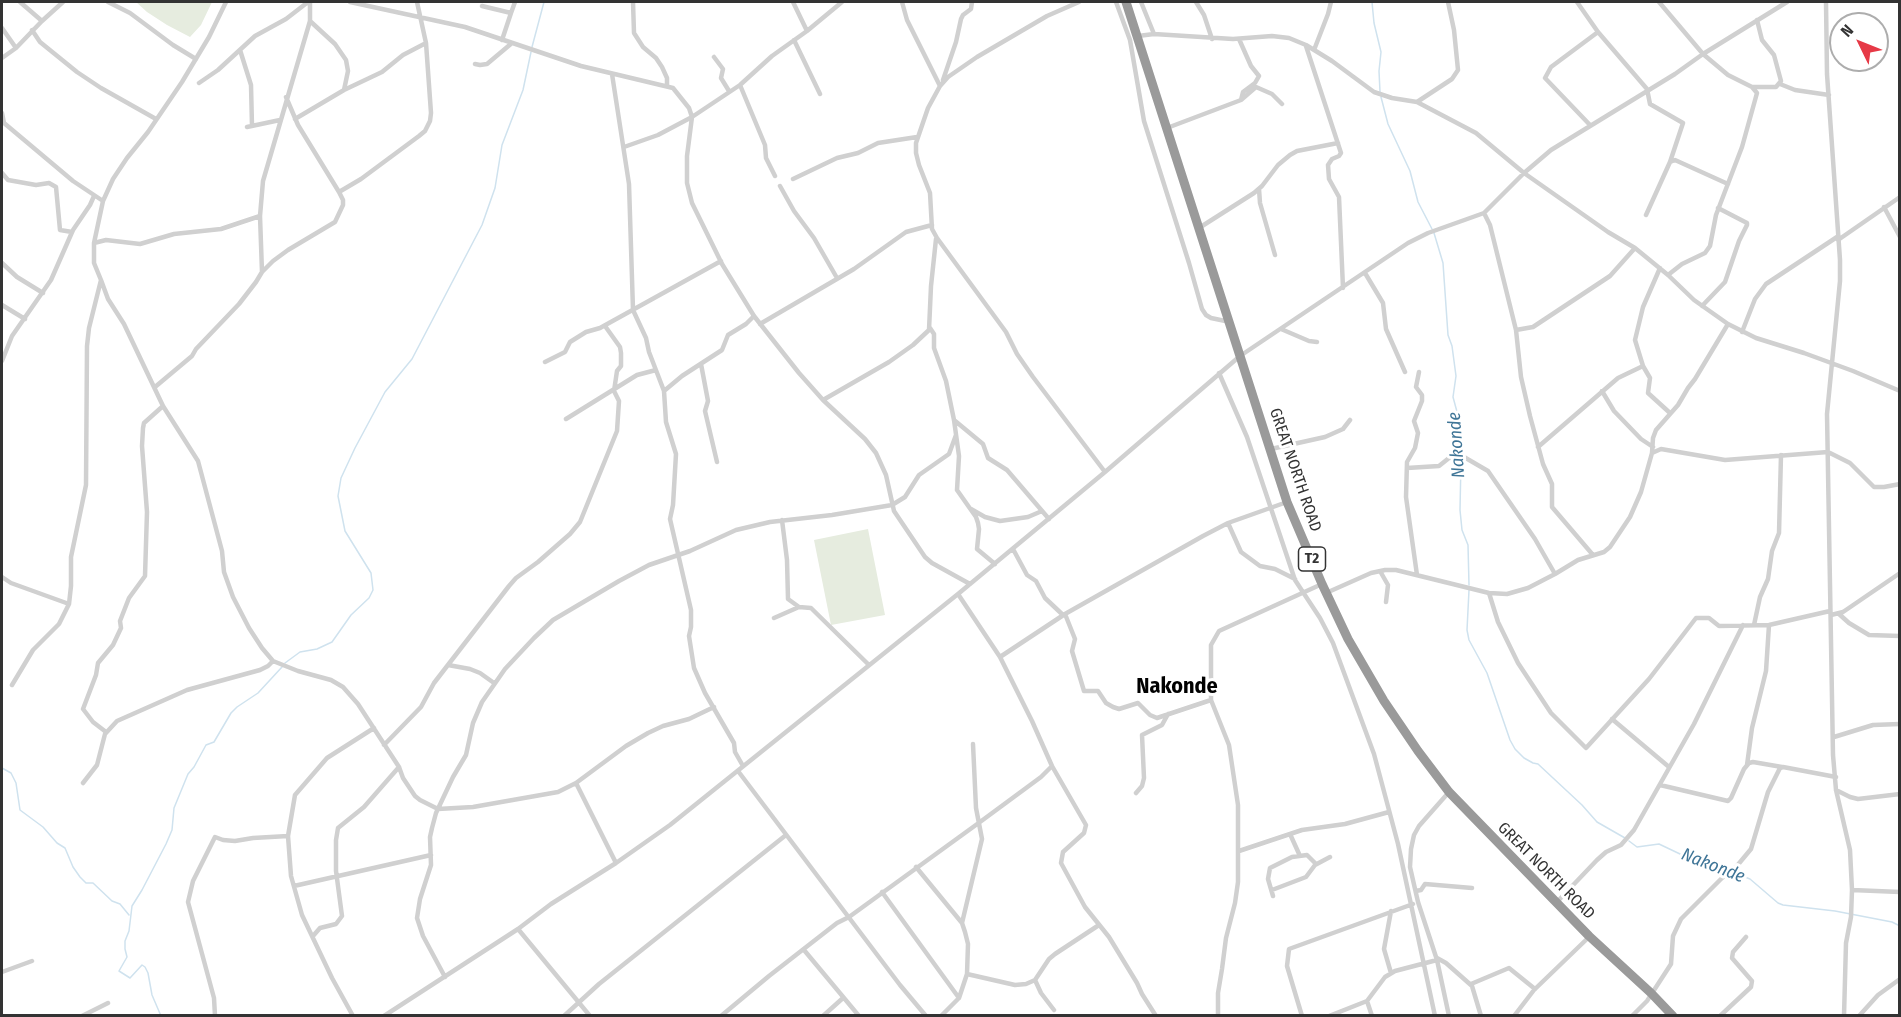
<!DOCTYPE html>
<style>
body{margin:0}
#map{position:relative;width:1901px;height:1017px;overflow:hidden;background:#fff;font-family:"Fira Sans Condensed",sans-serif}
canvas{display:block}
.frame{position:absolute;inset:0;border:3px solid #333;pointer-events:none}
.north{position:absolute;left:1829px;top:12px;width:60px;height:60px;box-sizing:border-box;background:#fff;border:2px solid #adadad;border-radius:50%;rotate:313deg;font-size:16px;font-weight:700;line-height:24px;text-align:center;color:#333}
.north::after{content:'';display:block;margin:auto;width:21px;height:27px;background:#e63946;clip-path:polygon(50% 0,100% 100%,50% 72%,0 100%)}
</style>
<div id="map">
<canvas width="1901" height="1017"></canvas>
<div class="frame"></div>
<div class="north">N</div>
</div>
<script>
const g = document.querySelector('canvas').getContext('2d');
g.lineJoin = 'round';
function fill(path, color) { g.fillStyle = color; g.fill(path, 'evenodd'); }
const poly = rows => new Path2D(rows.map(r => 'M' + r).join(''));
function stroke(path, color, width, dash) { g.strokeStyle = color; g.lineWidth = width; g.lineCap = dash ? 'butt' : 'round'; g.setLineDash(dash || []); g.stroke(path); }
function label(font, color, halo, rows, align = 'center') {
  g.font = font + ' "Fira Sans Condensed",sans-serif'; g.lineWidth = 6; g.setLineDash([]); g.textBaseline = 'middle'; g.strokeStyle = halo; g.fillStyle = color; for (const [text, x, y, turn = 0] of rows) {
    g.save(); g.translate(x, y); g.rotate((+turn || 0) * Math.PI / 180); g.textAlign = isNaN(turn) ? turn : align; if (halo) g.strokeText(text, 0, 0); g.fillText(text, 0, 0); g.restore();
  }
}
const green = poly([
 [136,2,212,2,201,25,190,37,167,25,147,12],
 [868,529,885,615,831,625,814,540]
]);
const stream = poly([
 [1372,2,1374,23,1381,52,1379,71,1380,92],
 [532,47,544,2],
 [1381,97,1388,124,1410,171,1418,202,1432,229],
 [1434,233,1443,263,1448,335,1452,346,1456,376,1453,397,1460,423,1461,455],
 [1461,460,1460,510,1462,530,1468,545,1469,585],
 [1469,590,1467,630,1469,640,1487,673,1510,740,1515,749,1524,758,1533,763,1538,764,1582,805,1597,822,1625,838],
 [285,663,300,652,317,649,332,642,351,615,369,598,373,590,371,573,345,531,338,496,341,478,355,448,385,392,412,359,482,225,495,188,502,145,523,90,531,52],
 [2,768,11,773,16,783,20,810,43,827,57,843,65,848,73,867,80,877,86,883,93,883,112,901,120,904,129,915],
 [1629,841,1637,847,1659,844,1699,863,1728,870],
 [1732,872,1750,879,1778,903,1783,905,1835,911,1892,922,1900,926],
 [161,1016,152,995,148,973,145,967,142,965,130,978,119,971,127,957,125,949,125,941,129,931,132,906,142,890,166,844,172,830,174,808,188,774,194,767,206,745,214,742,231,713,237,707,258,693,282,667]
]);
const street = poly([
 [20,2,42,21],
 [108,2,130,13,173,45,196,59],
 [350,2,465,27,581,66,673,88,689,108,692,117,687,156,687,183,692,203,722,264,754,316,799,373,823,400,865,439,876,453,886,475,894,511,925,557,932,563,970,584],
 [633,2,634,33,643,47,656,58,662,67,667,78,667,86],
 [793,2,807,31],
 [902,2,907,20,940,86],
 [1079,2,1047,16,977,57,948,77,940,86,928,108,916,143,916,153,919,165,930,193,932,229,937,238,1006,332,1017,354,1033,377,1105,472],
 [1116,2,1130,40,1144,121,1189,263,1202,309,1206,315,1211,318,1230,322],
 [1141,2,1154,34],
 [1196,2,1204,15,1212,39],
 [1577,2,1598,32,1647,89,1650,104,1683,123,1670,162,1646,215],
 [1659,2,1703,54,1728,75,1752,87,1757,93,1742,147,1716,215,1710,246,1705,253,1682,264,1668,275],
 [1826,2,1827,74,1840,260,1840,281,1827,414,1833,755,1836,790,1850,850,1852,890,1851,917,1846,943,1844,1016],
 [482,6,511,13,502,40],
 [511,13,515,2],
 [310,21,335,44,346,60,348,71,344,90],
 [2,28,16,48],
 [32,30,40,42,77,72,101,88,156,119],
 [1138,36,1154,34,1233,39,1272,36,1289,38,1306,45,1332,61,1374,92,1392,98,1417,102,1452,79,1458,70,1454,30,1448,2],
 [1239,39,1251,66,1259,76,1255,83,1243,92,1241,100],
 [794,40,820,94],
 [1306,46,1341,153,1339,156,1332,159,1328,165,1329,179,1339,197,1343,288],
 [240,50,251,85,252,126],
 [1314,50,1328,14,1331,2],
 [714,57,723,69,721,78,729,91],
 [2,58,16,48,42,21,63,2],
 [475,64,480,65,487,64,512,43],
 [612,74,629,184,633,310,646,338,649,352,664,391,666,422,676,454,673,505,670,519,691,610,691,627,689,636,694,668,705,693,734,743,735,752,743,766],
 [943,80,956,42,961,19,963,15,971,9,972,2],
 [199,83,218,70,255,36,286,19,308,2],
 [1780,84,1795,90,1829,95],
 [740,85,765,145,766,158,775,176],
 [1752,87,1776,87,1781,81,1774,55,1762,40,1757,20],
 [1417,102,1476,133,1524,173,1608,232,1635,248,1668,275,1694,300,1728,324,1756,338,1804,353,1853,371,1900,391],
 [2,113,4,123,73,181,103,201],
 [295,119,344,90,382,72,403,55,426,43],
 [1590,125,1545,78,1551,67,1598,32],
 [247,127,280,120],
 [1167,128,1241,100,1256,87,1272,94,1282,104],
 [624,147,658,135,692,117,740,85,772,56,807,31,842,2],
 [1670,162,1675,160,1728,184],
 [2,173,8,180,36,185,49,183,56,187,60,230,72,232],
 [793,179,837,158,858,153,878,143,917,137],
 [780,186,794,211,814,238,837,278],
 [1259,189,1260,203,1275,255],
 [339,192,361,179,419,136,425,131,430,121,431,113,426,43,417,2],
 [1884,207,1900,237],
 [1484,213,1490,225,1516,330,1521,377,1530,416,1543,464,1552,484,1552,507,1593,555],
 [1199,228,1254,193,1262,186,1278,165,1290,155,1297,151,1338,143],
 [1838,240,1900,197],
 [94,243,106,240,140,244,174,234,221,229,260,216],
 [2,263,17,277,43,293],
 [1660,268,1643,307,1635,340,1643,366,1650,378,1648,393,1670,413],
 [262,272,273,261,288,250,335,222,343,205,343,200,339,192,298,125,286,97],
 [1365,273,1383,303,1386,329,1405,372],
 [101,280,108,299,124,324,163,406,198,461,222,551,224,572,233,597,249,628,262,648,273,661,298,671,331,680,343,687,358,704,399,767,403,778,415,796,420,800,438,809,473,807,558,792,576,783,626,746,648,733,663,726,689,719,714,707],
 [2,305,25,319],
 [1702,306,1725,282,1739,241,1747,225,1747,223,1718,208],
 [760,324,854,269,906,232,932,225],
 [930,328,934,334,934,348,946,381,954,420,959,456,957,490,976,517,978,523,979,529,977,549,995,564],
 [1281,329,1309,341,1317,342],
 [1516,330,1533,327,1610,276,1635,248],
 [1742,332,1755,299,1766,284,1837,237],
 [2,361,12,336,51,280,73,230,90,205,94,196],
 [545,362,565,352,570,342,586,332,600,328,721,261],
 [701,364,708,401,705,411,717,462],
 [1219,373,1247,437,1295,580,1320,618,1333,643,1374,754,1398,844,1435,1016],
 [155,387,192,356,196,349,239,304,256,282,262,272,260,216,263,181,310,21,310,2],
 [664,391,682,376,722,350,728,335,746,324,754,316],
 [1602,391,1614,411,1641,439,1653,447],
 [823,400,889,362,913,345,929,330,931,286,936,239],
 [566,419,637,375,656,370],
 [954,420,983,444,988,458,1007,470,1049,519],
 [1538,447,1618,378,1643,366],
 [1271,449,1325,437,1343,429,1350,420],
 [1652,453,1653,438,1656,430,1678,405,1688,388,1695,379,1728,324],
 [1407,468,1439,466,1449,458,1464,457,1488,471,1535,539,1555,574],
 [971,509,985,517,1000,521,1028,517,1042,511],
 [782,520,787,560,788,599,799,607],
 [1228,523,1241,552,1260,566,1275,569,1295,579],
 [1013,549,1027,575,1036,581,1045,598,1063,615],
 [1380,571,1388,585,1386,602],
 [1417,575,1406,497,1407,462,1415,448,1418,433,1414,421,1422,401,1422,395,1416,387,1419,372],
 [2,577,11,583,69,604],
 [1326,593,1371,573,1385,570,1396,570,1489,593,1507,594,1528,588,1555,574,1578,560,1604,552,1610,547,1630,517,1641,492,1652,453,1661,449,1725,460,1828,452,1850,463,1874,487,1884,487,1900,484],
 [1489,593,1498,622,1518,663,1551,713,1586,748,1649,679,1696,618,1709,618,1719,626,1769,625,1830,611],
 [958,594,1000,657,1032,721,1052,766,1086,825,1084,833,1063,852,1061,863,1085,907,1109,937,1137,983,1142,994,1156,1016],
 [1065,614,1075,639,1072,651,1084,691,1098,691,1106,703,1113,707,1119,709,1138,703,1150,715,1157,718,1211,700],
 [1839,614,1849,623,1869,635,1900,636],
 [1831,615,1843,612,1900,573],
 [774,618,799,607,811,608,869,665],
 [1754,625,1760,597,1768,579,1772,551,1779,533,1781,455],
 [1000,657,1065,614,1203,536,1228,523,1287,502],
 [448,665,470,669,480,673,494,683],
 [12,685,33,650,59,624,69,604,71,586,71,557,86,485,87,346,89,328,101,280,94,263,94,243,103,201,113,179,127,158,148,132,182,82,209,37,226,2],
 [1612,719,1669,767],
 [106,732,93,722,83,709,96,675,98,663,113,645,121,628,120,621,129,598,145,576,147,512,142,446,143,428,144,423,163,406],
 [1834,737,1873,725,1900,724],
 [384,745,421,707,434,683,509,586,516,578,538,562,570,534,580,522,617,431,619,401,614,391,617,371,621,366,621,353,620,347,605,326],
 [1747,765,1752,728,1766,671,1769,625],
 [738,771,900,985,926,1016],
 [83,783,97,765,105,734,117,721,187,690,260,670,268,666,273,661],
 [576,783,616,863],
 [1660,785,1728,801,1731,798,1744,769,1749,763,1753,762,1782,767],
 [1836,790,1850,797,1858,799,1900,794],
 [1449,792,1419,826,1414,835,1411,849,1410,867,1418,902,1437,960,1449,1016],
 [1136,793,1142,786,1144,778,1142,735,1162,725,1168,714],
 [1290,834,1300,856],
 [1239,851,1302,830,1345,824,1389,812],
 [916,867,962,923,965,932,968,944,967,974,959,998],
 [294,886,431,855],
 [1272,890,1306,877,1315,865,1330,857],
 [1852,890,1900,892],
 [1416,891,1421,890,1425,884,1472,888],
 [882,892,959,998,941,1016],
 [1273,896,1268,879,1270,868,1292,857,1307,855,1316,864],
 [1556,903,1597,860,1606,852,1621,845,1634,830,1694,724,1743,625],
 [962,923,982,839,976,808,973,744],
 [518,929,590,1016],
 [313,936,320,928,336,924,342,916,336,871,336,840,338,828,364,807,399,767],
 [804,950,859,1016],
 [1437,958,1446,963,1472,986,1481,1016],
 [2,972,32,961],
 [1391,973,1384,949,1391,911],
 [967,974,1015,985,1026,984,1035,980,1049,959,1055,954,1099,925],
 [445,977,423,936,417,918,420,899,431,865,430,837,432,828,436,813,453,777,466,755,473,723,482,702,505,669,534,638,553,620,619,581,649,565,690,551,736,530,770,522,832,515,892,505,905,497,919,475,949,454,956,435],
 [1035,980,1041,993,1054,1010],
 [1471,984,1509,968,1535,989],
 [1367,1001,1372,1016],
 [82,1016,108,1003],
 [215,1016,214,998,188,902,193,881,215,837,223,840,235,841,253,838,288,836],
 [353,1016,332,978,302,915,291,876,288,836,295,795,327,758,374,728],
 [384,1016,518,929,551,904,616,863,670,825,958,594,1105,472,1240,356,1408,243,1428,233,1484,213,1524,173,1551,150,1675,74,1703,54,1787,2],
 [564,1016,599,984,786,835],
 [721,1016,769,976,837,923,849,917,980,822,1041,777,1052,766],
 [823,1016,843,998],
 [1218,1016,1218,993,1222,969,1226,938,1235,903,1238,882,1238,805,1229,745,1211,700,1211,645,1219,631,1322,584],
 [1302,1016,1287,966,1289,949,1413,904],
 [1329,1016,1367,1001,1385,977,1395,971,1437,960],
 [1514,1016,1534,990,1589,937],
 [1632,1016,1647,1001,1671,964,1673,936,1681,919,1722,878,1736,867,1751,849,1768,792,1780,768,1783,767,1836,777],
 [1720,1016,1751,987,1752,981,1732,958,1733,952,1746,937],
 [1859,1016,1878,995,1900,979]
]);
const highway = poly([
 [1126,2,1287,502,1322,584,1348,639,1384,701,1418,751,1449,792,1589,936,1651,993,1673,1016]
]);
const shields = [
 [1312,559,27]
];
const shieldNames = [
 ["T2",1312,559]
];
const streetNames = [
 ["GREAT NORTH ROAD",1295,470,71],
 ["GREAT NORTH ROAD",1546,871,45]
];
const waterNames = [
 ["Nakonde",1457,445,-94],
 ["Nakonde",1713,866,21]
];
const districtNames = [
 ["Nakonde",1177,687]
];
fill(green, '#e6ecdf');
stroke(stream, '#cfe2ee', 1.5);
stroke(street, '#d0d0d0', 4.5);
stroke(highway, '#9a9a9a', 9);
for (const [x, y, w] of shields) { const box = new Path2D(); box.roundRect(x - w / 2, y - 12, w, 24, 4.5); g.fillStyle = '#fff'; g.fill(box); stroke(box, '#333', 1.5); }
label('bold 15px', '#333', null, shieldNames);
label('16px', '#333', '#fff', streetNames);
label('italic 18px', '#3f7597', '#fff', waterNames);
label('bold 22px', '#000', '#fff', districtNames);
</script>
